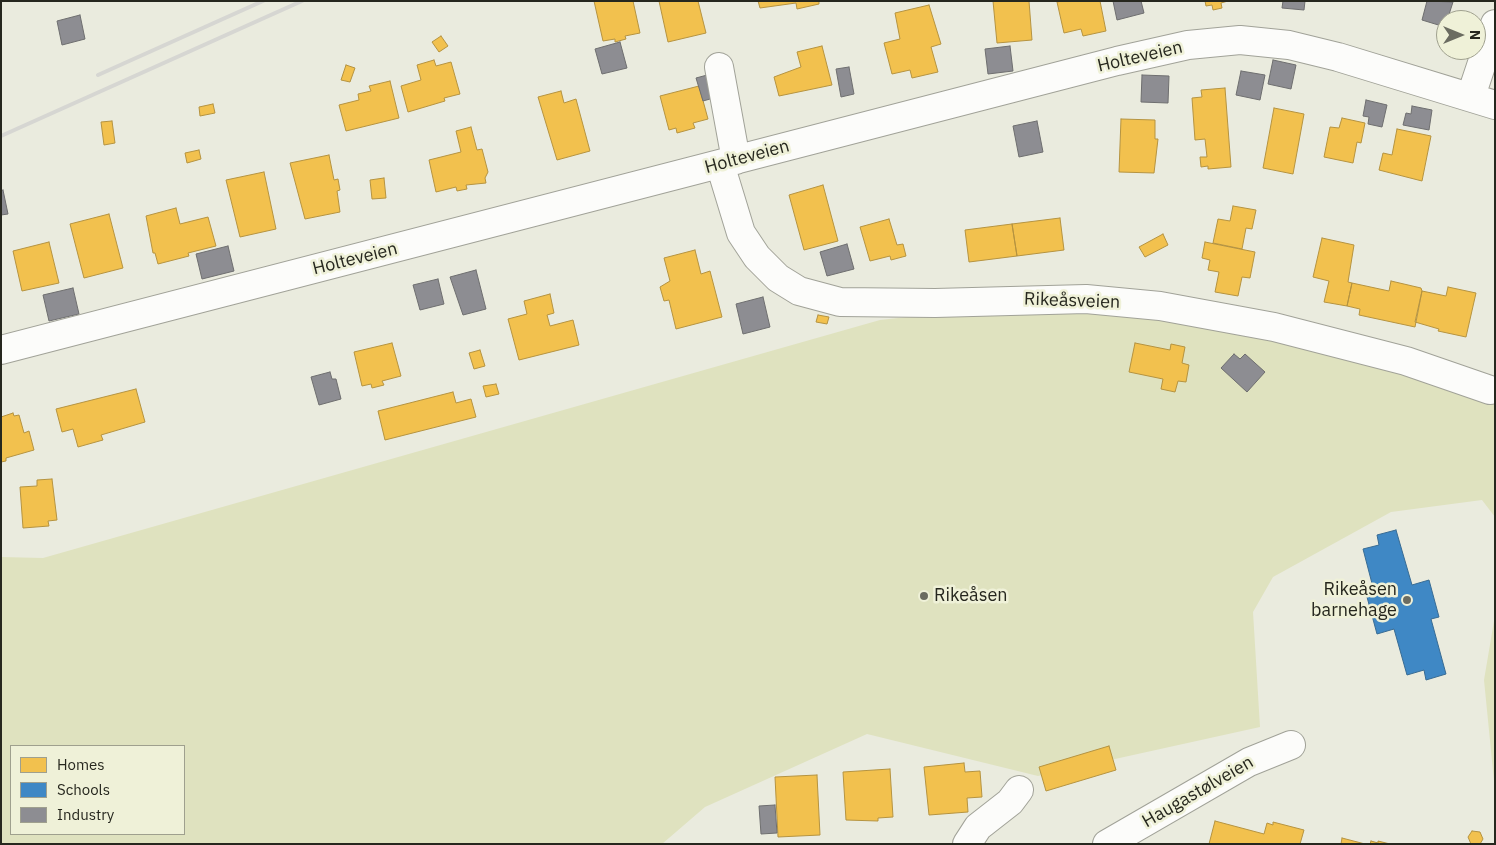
<!DOCTYPE html>
<meta charset="utf-8">
<style>
body{margin:0}
#map{position:relative;width:1496px;height:845px;overflow:hidden;background:#eaebde;font-family:"IBM Plex Sans",sans-serif}
canvas{display:block}
.frame{position:absolute;inset:0;border:2px solid #26271e;pointer-events:none}
.legend{position:absolute;left:10px;top:745px;width:175px;height:90px;box-sizing:border-box;background:#eff1d8;border:1px solid #9fa08e;margin:0;padding:6px 9px;list-style:none;font-size:15px;color:#26271e}
.legend li{display:flex;align-items:center;gap:10px;height:25px}
.legend b{width:25px;border:1px solid #9fa08e}
.north{position:absolute;left:1436px;top:10px;width:50px;height:50px;box-sizing:border-box;background:#eff1d8;border:1px solid #9fa08e;border-radius:50%;rotate:90deg;font-size:14px;font-weight:700;line-height:20px;text-align:center;color:#26271e}
.north::after{content:'';display:block;margin:auto;width:18px;height:22px;background:#6b6c61;clip-path:polygon(50% 0,100% 100%,50% 72%,0 100%)}
</style>
<div id="map">
<canvas width="1496" height="845"></canvas>
<div class="frame"></div>
<ul class="legend">
<li><b style="height:14px;background:#f2c14e"></b>Homes</li>
<li><b style="height:14px;background:#3f88c5"></b>Schools</li>
<li><b style="height:14px;background:#8d8d92"></b>Industry</li>
</ul>
<div class="north">N</div>
</div>
<script>
const g = document.querySelector('canvas').getContext('2d');
g.lineJoin = 'round';
function fill(path, color) { g.fillStyle = color; g.fill(path, 'evenodd'); }
const poly = rows => new Path2D(rows.map(r => 'M' + r).join(''));
function stroke(path, color, width, dash) { g.strokeStyle = color; g.lineWidth = width; g.lineCap = dash ? 'butt' : 'round'; g.setLineDash(dash || []); g.stroke(path); }
function label(font, color, halo, rows, align = 'center') {
  g.font = font + ' "IBM Plex Sans",sans-serif'; g.lineWidth = 5; g.setLineDash([]); g.textBaseline = 'middle'; g.strokeStyle = halo; g.fillStyle = color; for (const [text, x, y, turn = 0] of rows) {
    g.save(); g.translate(x, y); g.rotate((+turn || 0) * Math.PI / 180); g.textAlign = isNaN(turn) ? turn : align; if (halo) g.strokeText(text, 0, 0); g.fillText(text, 0, 0); g.restore();
  }
}
const green = poly([
 [1144,291,1495,402,1495,517,1482,500,1391,512,1273,577,1253,612,1260,727,1038,776,867,734,705,807,662,844,1,844,1,557,43,558,880,320],
 [11,746,184,746,184,834,11,834],
 [1495,615,1495,791,1484,680]
]);
const homes = poly([
 [594,1,633,1,640,33,625,36,626,39,615,42,615,39,603,41,594,1],
 [659,1,698,1,706,33,668,42,659,1],
 [758,1,819,1,819,4,797,9,796,3,760,8,758,1],
 [993,1,1029,1,1032,40,997,43,993,1],
 [1062,1,1100,1,1106,31,1083,36,1081,29,1064,33,1057,2,1062,1],
 [1205,1,1228,1,1221,3,1222,8,1213,10,1212,5,1206,6,1205,1],
 [929,5,941,44,931,47,938,72,912,78,910,70,892,74,884,43,900,39,895,13,929,5],
 [441,36,448,46,439,52,432,42,441,36],
 [822,46,832,85,779,96,774,77,801,67,797,52,822,46],
 [434,60,436,66,451,62,460,94,444,98,445,101,408,112,401,86,421,80,417,65,434,60],
 [346,65,355,68,350,82,341,80,346,65],
 [390,81,399,118,346,131,339,105,359,100,358,94,371,91,369,86,390,81],
 [699,86,708,119,693,123,695,128,677,133,676,128,669,130,660,96,699,86],
 [1225,88,1231,167,1208,169,1208,166,1201,167,1200,157,1207,157,1205,139,1195,140,1192,98,1202,97,1201,90,1225,88],
 [561,91,564,103,576,99,590,151,557,160,538,97,561,91],
 [213,104,215,113,200,116,199,107,213,104],
 [1274,108,1304,114,1293,174,1263,168,1274,108],
 [1342,118,1365,123,1361,143,1357,142,1353,163,1324,157,1330,127,1339,128,1342,118],
 [1121,119,1155,120,1155,139,1158,139,1154,173,1119,172,1121,119],
 [112,121,115,143,104,145,101,122,112,121],
 [471,127,477,150,482,149,488,172,485,178,486,183,466,185,467,189,457,191,456,187,436,192,429,160,461,152,456,131,471,127],
 [1397,129,1431,136,1422,181,1379,170,1383,153,1392,155,1397,129],
 [199,150,201,159,187,163,185,153,199,150],
 [329,155,334,180,338,179,340,190,337,191,340,212,305,219,290,163,329,155],
 [264,172,276,229,240,237,226,180,264,172],
 [384,178,386,198,372,199,370,180,384,178],
 [823,185,838,241,804,250,789,195,823,185],
 [1233,206,1256,210,1252,229,1246,228,1242,249,1213,243,1218,219,1230,221,1233,206],
 [176,208,180,224,208,217,216,246,188,253,189,256,158,264,155,253,153,253,146,216,176,208],
 [109,214,123,268,84,278,70,224,109,214],
 [1060,218,1064,250,1017,256,1012,224,1060,218],
 [889,219,897,245,903,244,906,256,891,260,890,256,870,261,860,227,889,219],
 [1012,224,1017,256,969,262,965,230,1012,224],
 [1163,234,1168,245,1145,257,1139,247,1163,234],
 [1322,238,1354,245,1348,282,1352,283,1347,306,1324,302,1329,281,1313,277,1322,238],
 [49,242,59,283,22,291,13,251,49,242],
 [1205,242,1255,252,1250,278,1242,277,1238,296,1215,292,1219,272,1208,270,1210,260,1202,258,1205,242],
 [695,250,701,274,710,271,722,317,676,329,669,300,664,301,660,287,670,281,664,258,695,250],
 [1391,281,1421,288,1422,291,1415,327,1359,315,1360,309,1347,306,1352,283,1389,291,1391,281],
 [1448,287,1476,293,1466,337,1438,331,1439,329,1415,322,1422,291,1446,296,1448,287],
 [550,294,554,313,547,315,550,326,573,320,579,345,519,360,508,319,527,314,524,301,550,294],
 [818,315,829,317,827,324,816,322,818,315],
 [392,343,401,376,382,381,384,385,372,388,371,384,362,386,354,352,392,343],
 [1135,343,1170,350,1171,344,1185,347,1182,363,1189,365,1186,382,1178,381,1175,392,1161,389,1163,379,1129,372,1135,343],
 [480,350,485,366,474,369,469,353,480,350],
 [496,384,499,394,486,397,483,386,496,384],
 [136,389,145,422,101,435,103,440,78,447,73,429,62,432,56,409,136,389],
 [453,392,456,403,471,399,476,417,385,440,378,411,453,392],
 [13,413,14,416,19,415,24,433,29,431,34,450,6,458,6,461,1,462,1,417,13,413],
 [52,479,57,520,48,521,49,526,23,528,20,487,37,486,37,480,52,479],
 [1109,746,1116,770,1046,791,1039,767,1109,746],
 [964,763,965,772,980,771,982,797,967,798,968,812,929,815,924,767,964,763],
 [890,769,893,817,878,818,878,821,846,820,843,772,890,769],
 [817,775,820,835,778,837,775,777,817,775],
 [1215,821,1264,834,1267,823,1273,825,1273,822,1304,830,1300,844,1209,844,1215,821],
 [1472,831,1480,832,1483,839,1480,844,1471,844,1468,837,1472,831],
 [1342,838,1365,844,1341,844,1342,838],
 [1371,841,1378,843,1378,841,1390,844,1370,844,1371,841]
]);
const schools = poly([
 [1396,530,1412,585,1429,580,1439,617,1431,619,1446,674,1426,680,1424,670,1407,675,1394,629,1377,634,1367,597,1375,595,1363,549,1379,545,1377,535,1396,530]
]);
const industry = poly([
 [1113,1,1141,1,1144,13,1117,20,1113,1],
 [1283,1,1305,1,1304,10,1282,8,1283,1],
 [1427,1,1453,2,1445,27,1422,20,1427,1],
 [80,15,85,39,62,45,57,21,80,15],
 [620,42,627,68,602,74,595,49,620,42],
 [1010,46,1013,71,988,74,985,49,1010,46],
 [1273,60,1296,65,1291,89,1268,84,1273,60],
 [849,67,854,94,841,97,836,69,849,67],
 [1241,71,1265,75,1260,100,1236,95,1241,71],
 [711,74,717,97,703,101,696,78,711,74],
 [1142,75,1169,76,1168,103,1141,102,1142,75],
 [1366,100,1387,105,1382,127,1368,124,1369,117,1363,116,1366,100],
 [1412,106,1432,110,1429,130,1403,125,1406,113,1411,114,1412,106],
 [1037,121,1043,152,1019,157,1013,126,1037,121],
 [3,190,8,214,1,215,1,191,3,190],
 [847,244,854,269,827,276,820,252,847,244],
 [228,246,234,271,202,279,196,254,228,246],
 [476,270,486,309,463,315,450,277,476,270],
 [438,279,444,304,420,310,413,285,438,279],
 [73,288,79,314,49,321,43,295,73,288],
 [763,297,770,327,743,334,736,304,763,297],
 [1234,354,1240,359,1245,354,1265,372,1247,392,1221,368,1234,354],
 [330,372,332,379,336,379,341,399,319,405,311,377,330,372],
 [775,805,777,833,761,834,759,806,775,805]
]);
const minor = poly([
 [719,67,736,160],
 [1471,96,1495,24],
 [720,164,741,233,757,257,778,278,799,291,840,302,935,303,1086,299,1160,306,1274,327,1406,361,1490,390],
 [1,350,1117,61,1188,45,1240,40,1289,45,1338,57,1495,105],
 [967,844,978,827,1010,802,1019,790],
 [1107,844,1249,762,1291,745]
]);
const rail = poly([
 [98,75,263,1],
 [1,136,302,1]
]);
const markers = [
 [924,596,5,"#6b6c61"],
 [1407,600,5,"#6b6c61"]
];
const streetNames = [
 ["Holteveien",1140,57,-13],
 ["Holteveien",747,157,-15],
 ["Holteveien",355,259,-14],
 ["Rikeåsveien",1072,301,2],
 ["Haugastølveien",1198,792,-30]
];
const poiNames = [
 ["Rikeåsen",1397,590],
 ["barnehage",1397,611],
 ["Rikeåsen",934,596,"left"]
];
fill(green, '#dfe2bf');
fill(homes, '#f2c14e');
stroke(homes, '#b59340', 1);
fill(schools, '#3f88c5');
stroke(schools, '#386b93', 1);
fill(industry, '#8d8d92');
stroke(industry, '#6e6e6f', 1);
stroke(minor, '#a1a298', 30);
stroke(minor, '#fcfcfa', 28);
stroke(rail, '#d6d6d2', 4);
for (const [x, y, r, color] of markers) { const dot = new Path2D(); dot.arc(x, y, r, 0, 2 * Math.PI); g.fillStyle = color; g.fill(dot); stroke(dot, '#eff1d8', 2); }
label('18px', '#26271e', '#eff1d8', streetNames);
label('18px', '#26271e', '#eff1d8', poiNames, 'right');
</script>
